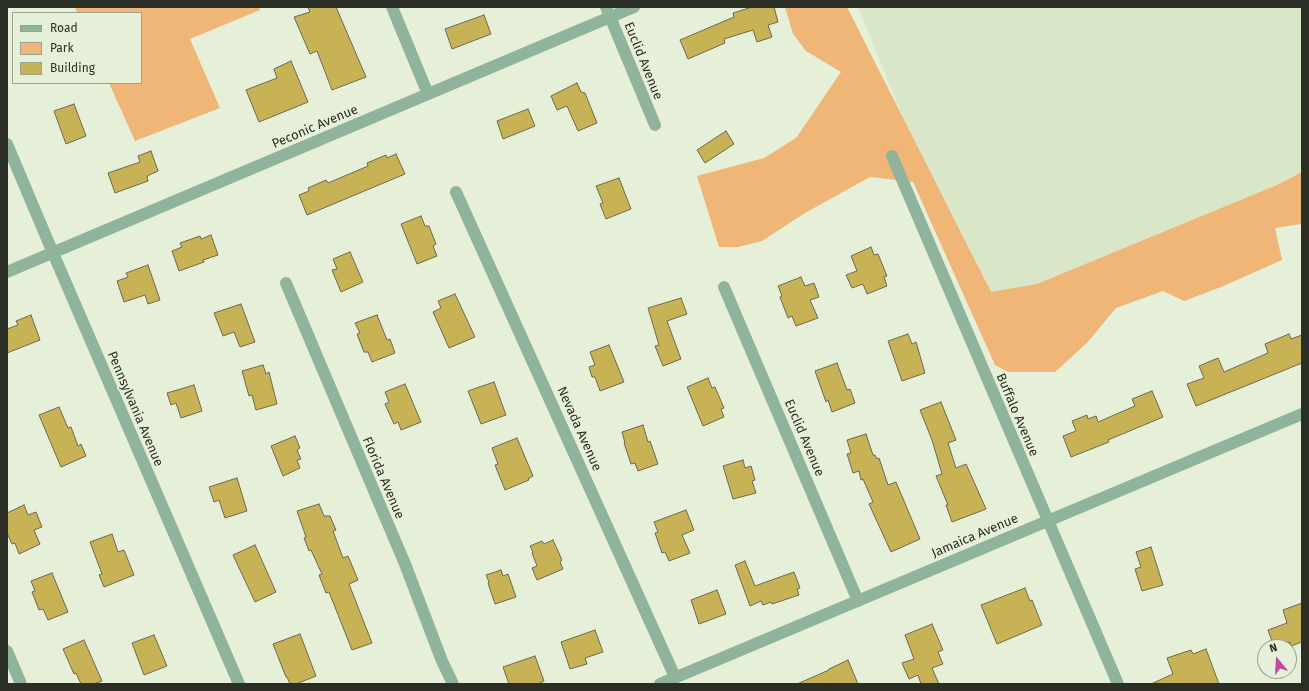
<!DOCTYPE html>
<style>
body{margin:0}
#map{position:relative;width:1309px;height:691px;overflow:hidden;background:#e6f0d9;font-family:"Fira Sans",sans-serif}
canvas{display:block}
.frame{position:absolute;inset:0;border:8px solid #2b2e25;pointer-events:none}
.legend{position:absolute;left:12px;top:12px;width:130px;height:72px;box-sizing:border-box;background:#e6f0d9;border:1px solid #9ba291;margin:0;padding:5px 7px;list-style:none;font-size:12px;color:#2b2e25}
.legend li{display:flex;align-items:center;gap:8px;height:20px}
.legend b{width:20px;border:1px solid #9ba291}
.north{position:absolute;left:1257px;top:639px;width:40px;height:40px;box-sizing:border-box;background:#e6f0d9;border:1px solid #9ba291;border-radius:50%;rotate:342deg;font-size:11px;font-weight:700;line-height:16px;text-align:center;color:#2b2e25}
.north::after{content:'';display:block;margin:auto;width:14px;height:18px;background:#c2499d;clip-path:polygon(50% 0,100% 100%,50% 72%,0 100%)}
</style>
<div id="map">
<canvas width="1309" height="691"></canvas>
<div class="frame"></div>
<ul class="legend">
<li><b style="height:5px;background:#90b39b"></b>Road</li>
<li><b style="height:11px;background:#f0b677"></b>Park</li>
<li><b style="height:11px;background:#c7b356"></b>Building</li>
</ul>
<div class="north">N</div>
</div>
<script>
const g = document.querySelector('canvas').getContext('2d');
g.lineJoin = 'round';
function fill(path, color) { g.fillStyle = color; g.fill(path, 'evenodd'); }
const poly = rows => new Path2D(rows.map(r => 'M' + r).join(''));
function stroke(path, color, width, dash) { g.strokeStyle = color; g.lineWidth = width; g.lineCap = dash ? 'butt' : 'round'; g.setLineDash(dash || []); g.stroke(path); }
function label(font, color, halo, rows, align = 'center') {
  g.font = font + ' "Fira Sans",sans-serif'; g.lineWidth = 4; g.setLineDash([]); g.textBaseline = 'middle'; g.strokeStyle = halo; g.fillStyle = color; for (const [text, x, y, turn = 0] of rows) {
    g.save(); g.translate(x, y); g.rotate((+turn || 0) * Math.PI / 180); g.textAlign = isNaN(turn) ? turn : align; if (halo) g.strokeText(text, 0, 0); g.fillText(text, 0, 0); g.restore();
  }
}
const built = poly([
 [858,7,1302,7,1302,201,990,332]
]);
const green = poly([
 [75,7,259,7,260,10,190,39,220,108,135,141,109,83,141,83,141,13,77,13],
 [785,7,847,7,991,292,1037,284,1277,185,1302,172,1302,224,1275,228,1282,260,1221,287,1184,301,1163,291,1116,308,1087,343,1055,372,1008,372,995,365,913,182,870,177,805,213,762,241,738,247,719,247,697,176,764,158,796,138,841,72,806,51,793,34]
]);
const building = poly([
 [308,7,336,7,366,77,332,90,317,51,310,54,294,17,310,12,308,7],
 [752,7,774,7,778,22,768,25,772,37,757,42,753,30,724,39,725,43,688,59,680,40,734,17,733,13,752,7],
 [484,15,491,34,452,49,445,29,484,15],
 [291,61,308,102,259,122,246,90,277,78,274,69,291,61],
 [577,83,581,92,585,93,597,123,578,131,567,106,557,110,551,96,577,83],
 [74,104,86,136,66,144,54,111,74,104],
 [528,109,535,126,503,139,497,121,528,109],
 [726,131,734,144,705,163,697,150,726,131],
 [151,151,158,171,147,176,148,181,115,193,108,173,140,162,138,156,151,151],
 [396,154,405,174,307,215,299,195,309,191,308,188,326,180,328,183,368,166,367,163,386,155,387,158,396,154],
 [619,178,631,209,606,219,600,204,603,203,596,186,619,178],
 [421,216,425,226,429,226,436,244,433,246,437,256,417,264,401,224,421,216],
 [211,235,218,255,203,260,204,262,179,271,172,251,182,247,180,243,200,236,201,239,211,235],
 [871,247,874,255,878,254,887,276,884,277,887,286,867,294,863,284,852,288,846,275,857,271,851,256,871,247],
 [350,252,363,282,341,292,332,270,337,269,333,259,350,252],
 [148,265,160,300,148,304,145,295,124,302,117,281,128,277,126,273,148,265],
 [801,277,805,286,814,283,819,297,810,300,818,318,796,326,792,316,788,318,780,297,782,296,778,286,801,277],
 [455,294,475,337,449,348,433,312,441,308,438,301,455,294],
 [681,298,687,314,667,321,681,359,663,366,655,346,659,345,648,308,681,298],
 [241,304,255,342,240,347,234,332,223,336,214,313,241,304],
 [31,315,40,340,7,353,7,329,18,325,16,321,31,315],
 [377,315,387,340,390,339,395,353,372,362,368,352,364,352,357,334,360,333,355,323,377,315],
 [908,334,912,344,916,342,925,373,902,381,888,341,908,334],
 [1289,334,1291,339,1302,335,1302,363,1196,406,1187,384,1204,378,1199,366,1218,358,1224,372,1268,353,1265,344,1289,334],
 [609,345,624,382,600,391,595,377,592,377,589,367,595,365,590,352,609,345],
 [837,363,847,390,850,389,855,403,832,412,828,400,826,402,815,371,837,363],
 [263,365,266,374,269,372,277,404,256,410,252,395,249,396,242,371,263,365],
 [708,378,712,388,715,387,724,408,721,409,724,417,703,426,687,387,708,378],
 [494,382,506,415,481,424,468,391,494,382],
 [405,384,421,422,401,430,398,422,394,424,385,404,389,402,385,392,405,384],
 [194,385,202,411,181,418,176,403,171,405,167,393,194,385],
 [1152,391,1163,417,1108,440,1109,442,1071,457,1063,436,1076,431,1072,421,1087,415,1088,419,1096,416,1098,422,1135,406,1132,399,1152,391],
 [941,402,956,440,948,443,956,468,966,464,986,509,952,522,946,505,948,505,936,476,942,474,932,440,920,410,941,402],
 [59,407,68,428,71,427,78,446,81,444,86,456,61,467,39,415,59,407],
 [643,425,648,442,650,441,658,464,638,471,635,463,631,464,624,443,625,443,622,432,643,425],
 [866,434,873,455,875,455,877,459,879,458,888,485,896,482,920,539,891,552,869,504,873,502,863,479,861,480,859,471,853,473,847,454,851,453,847,440,866,434],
 [295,436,300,448,297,450,301,459,297,460,300,468,283,476,271,446,295,436],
 [517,438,533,476,528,479,529,480,505,490,495,465,498,464,492,448,517,438],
 [743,460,745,468,751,466,755,480,752,481,756,493,733,499,723,466,743,460],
 [237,478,247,511,225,518,219,500,214,502,209,487,237,478],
 [319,504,324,516,330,516,336,530,333,531,343,558,348,556,358,580,349,584,372,643,352,650,329,592,326,593,319,575,322,574,311,550,309,551,304,538,306,537,297,511,319,504],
 [24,505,28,515,36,512,42,527,34,530,40,544,19,554,15,543,12,544,7,533,7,513,24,505],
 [686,510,694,530,682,535,690,553,669,561,665,552,662,553,655,533,658,532,654,522,686,510],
 [112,534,118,552,124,550,134,575,104,587,99,575,102,574,90,542,112,534],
 [553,540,562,560,560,562,563,569,537,580,532,568,537,566,532,553,533,552,530,546,542,541,544,544,553,540],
 [255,545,276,592,255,602,233,555,255,545],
 [1151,547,1163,585,1142,591,1135,569,1141,567,1136,552,1151,547],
 [745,561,755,586,794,572,800,588,797,589,799,595,772,604,771,602,763,605,761,601,750,606,735,565,745,561],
 [501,570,503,576,508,574,516,597,495,604,488,583,489,582,486,575,501,570],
 [52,573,68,612,48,620,43,609,39,610,32,592,35,591,31,581,52,573],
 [1025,588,1030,601,1032,600,1042,625,997,644,981,605,1025,588],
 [717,590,726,614,699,624,691,600,717,590],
 [1302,603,1302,642,1291,646,1290,642,1274,647,1268,630,1287,623,1283,610,1302,603],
 [932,624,943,650,938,652,943,664,932,668,939,684,921,684,918,675,909,679,902,663,914,659,905,635,932,624],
 [595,630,603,652,585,658,587,664,570,669,561,642,595,630],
 [300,634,316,676,296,684,290,684,287,677,286,677,273,644,300,634],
 [154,635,167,666,144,675,132,643,154,635],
 [84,640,102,681,94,684,81,684,76,673,74,674,63,649,84,640],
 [1206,649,1219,684,1151,684,1173,674,1167,658,1191,650,1193,654,1206,649],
 [535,656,544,681,538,684,509,684,503,667,535,656],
 [848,660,858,684,797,684,829,670,829,669,848,660]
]);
const minor = poly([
 [392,7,428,94],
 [606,7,655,125],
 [7,144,53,253,239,684],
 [892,156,1118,684],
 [456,192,675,677],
 [7,272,634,7],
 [286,283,405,564,442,661,453,684],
 [724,287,858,601],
 [7,651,21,684],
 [660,684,1302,414]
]);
const streetNames = [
 ["Euclid Avenue",643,61,68],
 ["Peconic Avenue",315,127,-23],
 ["Pennsylvania Avenue",135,409,67],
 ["Buffalo Avenue",1017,415,67],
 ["Nevada Avenue",579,429,66],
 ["Euclid Avenue",804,438,67],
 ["Florida Avenue",383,478,67],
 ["Jamaica Avenue",975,536,-23]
];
fill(built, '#d9e6c7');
fill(green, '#f0b677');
fill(building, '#c7b356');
stroke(building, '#6d6852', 1);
stroke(minor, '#90b39b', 12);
label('13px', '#2b2e25', '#e6f0d9', streetNames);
</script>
